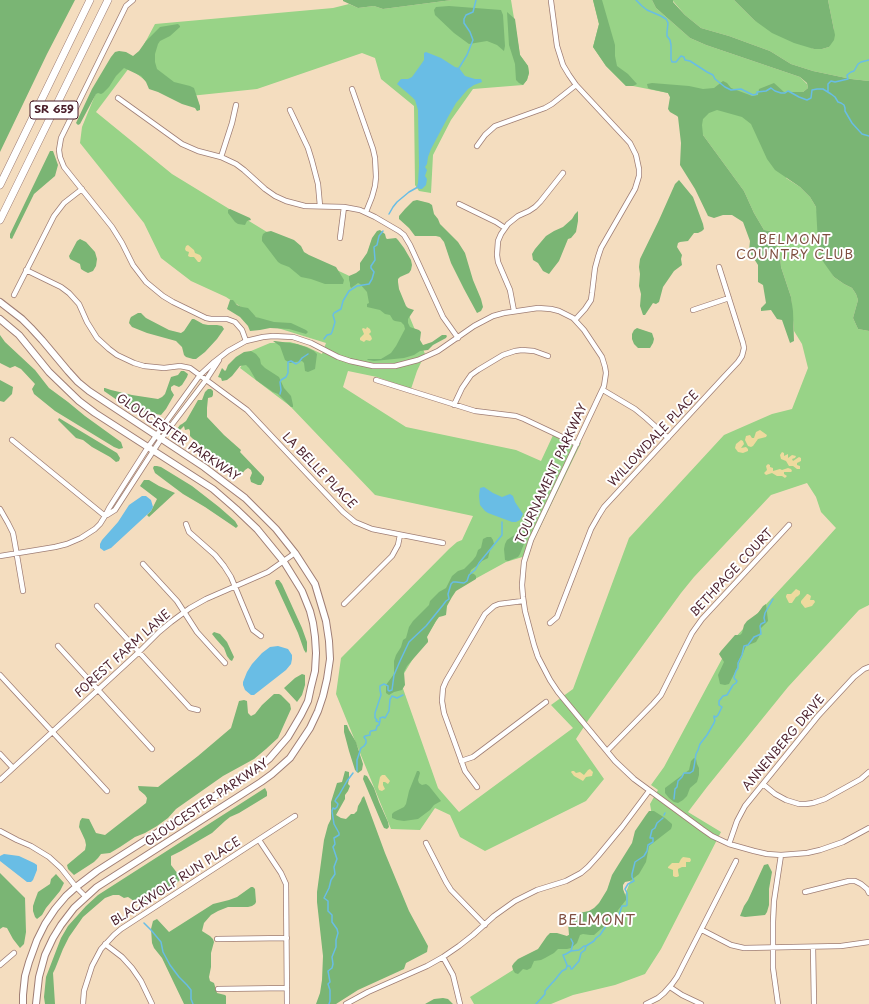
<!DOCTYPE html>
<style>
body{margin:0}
canvas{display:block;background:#f4ddbf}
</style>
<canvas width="869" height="1004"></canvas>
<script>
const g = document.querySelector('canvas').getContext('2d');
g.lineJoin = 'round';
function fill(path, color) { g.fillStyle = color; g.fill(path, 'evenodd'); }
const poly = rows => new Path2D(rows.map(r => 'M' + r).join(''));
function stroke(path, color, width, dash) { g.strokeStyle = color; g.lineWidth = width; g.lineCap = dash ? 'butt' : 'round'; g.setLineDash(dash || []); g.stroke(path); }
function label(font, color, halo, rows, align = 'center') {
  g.font = font + ' "Playpen Sans",sans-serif'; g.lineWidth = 4; g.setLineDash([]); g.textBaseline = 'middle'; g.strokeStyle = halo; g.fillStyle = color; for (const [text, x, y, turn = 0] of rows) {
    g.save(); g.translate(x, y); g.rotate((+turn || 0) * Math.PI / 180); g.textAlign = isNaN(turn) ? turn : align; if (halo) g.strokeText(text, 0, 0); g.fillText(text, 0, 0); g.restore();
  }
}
const green = poly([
 [452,0,511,0,520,55,528,66,529,73,527,80,523,85,473,89,451,120,433,155,431,193,419,191,415,185,414,106,381,79,375,58,362,53,257,89,171,98,158,90,129,68,96,112,172,174,303,254,360,281,408,313,425,354,417,371,411,389,377,377,348,371,343,387,406,427,516,450,541,461,555,431,581,443,532,544,529,555,506,562,455,590,400,680,438,788,459,812,573,728,551,705,573,689,629,538,724,435,772,414,792,409,808,368,802,344,794,331,791,297,781,267,780,255,775,242,770,231,764,230,754,213,744,191,703,135,670,97,668,93,633,86,626,86,606,66,593,47,599,24,593,0,652,0,656,8,690,38,706,45,800,77,807,84,808,88,803,92,786,178,800,187,810,197,816,207,830,270,834,277,844,284,852,288,856,294,858,300,853,318,858,329,869,331,869,605,859,610,788,687,707,787,688,812,721,832,661,949,645,974,615,985,573,995,551,1004,474,1004,470,997,591,921,625,895,653,822,650,804,658,790,651,785,664,767,731,642,809,558,836,528,821,512,816,497,807,483,771,495,694,577,681,593,589,719,576,739,604,779,586,801,485,851,460,837,450,815,435,808,420,830,391,829,336,694,341,658,449,549,457,542,462,540,473,516,375,495,290,406,240,368,251,351,270,343,290,342,307,347,322,354,326,343,268,325,226,297,191,281,161,258,144,223,80,143,82,127,102,78,139,54,155,24,333,8,349,4,358,8,374,6,383,9],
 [673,0,734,0,754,20,814,49,822,49,829,47,834,30,828,0,869,0,869,81,851,79,813,71,791,64,770,51,729,36,701,28,685,15,673,1]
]);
const forest = poly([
 [0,0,75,0,47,54,0,152],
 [343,0,452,0,383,9,374,6,358,8,343,1],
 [593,0,602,0,615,45,615,56,617,66,628,74,637,84,633,86,626,86,606,66,593,47,599,24],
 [652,0,673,0,673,2,685,15,701,28,729,36,770,51,791,64,813,71,851,79,869,81,869,331,858,329,853,318,858,300,856,294,852,288,844,284,834,277,822,260,818,243,816,207,810,197,800,187,775,170,767,159,751,124,742,117,717,110,709,113,703,119,702,125,703,135,744,191,754,213,764,230,770,231,775,242,780,255,781,267,791,297,793,311,794,341,790,343,782,320,777,319,771,310,761,311,761,308,766,303,763,285,758,282,758,265,749,251,750,241,743,222,732,215,723,215,714,218,708,216,695,189,680,165,681,143,678,117,677,116,670,112,668,109,670,97,668,93,650,89,648,88,647,84,652,83,689,86,703,89,714,88,723,81,727,83,731,88,747,94,752,96,758,95,759,89,774,83,784,92,803,92,808,88,807,83,800,77,706,45,690,38,656,8],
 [734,0,828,0,835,35,834,40,829,47,822,49,814,49,794,43,772,33,754,20],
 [449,6,501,10,503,15,505,46,504,51,497,45,487,41,469,44,454,33,435,15,434,10,436,7],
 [507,12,515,19,520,55,528,66,529,73,527,80,523,85,519,83,516,80,515,64,509,45],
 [178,24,180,26,180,27,170,36,160,41,158,44,155,54,155,62,157,69,174,82,190,86,194,88,200,106,200,110,197,111,195,108,182,104,158,92,149,89,146,82,141,76,124,68,116,76,109,87,103,93,101,94,98,93,96,94,80,124,78,125,76,123,92,89,111,57,115,52,119,51,126,52,133,56,139,51,146,41,160,27],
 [50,151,53,151,58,165,55,176,34,194,12,239,10,238,10,234],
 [679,180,693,197,703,224,704,229,702,231,698,233,694,233,688,241,680,242,678,243,677,247,682,255,681,259,682,265,674,271,663,287,659,302,656,304,653,303,645,315,643,315,640,306,641,294,639,286,640,274,639,267,640,259,659,220,675,184],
 [417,200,429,203,432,205,434,214,438,219,440,224,458,242,465,253,473,280,481,299,483,307,481,311,477,313,464,289,451,263,444,242,440,237,436,236,415,236,409,228,399,219,399,216,405,209,413,201],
 [230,209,250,218,251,220,247,221,245,225,238,224,235,222,228,213,228,210],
 [578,211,578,221,576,232,571,238,568,239,559,261,552,270,549,274,543,271,538,263,533,260,532,254,535,249,546,236,554,231,563,227,572,219,575,214],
 [380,230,385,234,386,238,387,239,396,238,398,240,404,248,411,260,412,265,411,270,409,273,400,277,398,279,398,282,399,289,406,306,408,308,414,310,408,319,408,323,410,327,419,330,421,332,420,340,423,345,432,342,442,335,446,335,447,336,446,338,433,345,428,350,420,351,414,355,404,358,374,361,368,360,367,359,381,359,391,353,396,346,405,329,404,325,401,322,395,321,393,320,390,315,385,314,380,310,367,307,367,304,369,303,367,292,360,284,358,283,351,288,350,286,350,283,349,280,349,276,356,273,360,270,360,263,367,253,372,238,377,231],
 [271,231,294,240,301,246,304,252,309,255,336,267,344,280,343,284,325,284,311,279,301,277,289,267,281,264,278,262,262,241,262,237,263,234,266,232],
 [80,239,86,242,95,252,97,259,96,266,93,271,88,273,84,271,81,269,80,264,70,259,69,256,77,241],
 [230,300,233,300,237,305,242,307,248,308,256,317,274,322,291,323,306,330,308,332,306,334,289,329,270,328,260,330,250,331,248,326,240,317,227,309],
 [138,313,141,313,146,318,169,330,181,333,184,331,192,319,194,319,203,324,208,325,217,325,222,326,224,329,217,339,205,352,196,359,193,359,186,357,184,355,182,347,176,341,147,333,132,327,129,323,130,319,131,317],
 [637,328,652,333,654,339,653,343,650,348,638,348,634,344,632,339,632,334,634,330],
 [0,335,5,342,35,370,49,388,68,402,85,416,121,442,123,448,119,449,114,447,55,411,34,394,32,389,35,384,21,369,15,366,10,368,0,363],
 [273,341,275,341,297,344,306,347,314,351,317,354,315,369,308,372,305,371,304,363,302,361,290,363,285,360,280,346],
 [251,351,256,354,260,359,261,364,265,368,279,377,284,388,291,396,293,405,293,407,291,407,278,394,273,392,256,380,249,368,246,365,240,366,232,376,227,380,222,381,221,378,218,377,222,368,225,371,226,370,228,365,236,357,244,352],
 [181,371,184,371,188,374,187,377,182,385,179,387,174,385,171,387,171,390,174,395,166,409,161,415,130,409,104,391,104,388,105,388,111,390,132,395,158,399,162,397,165,394,171,377,178,375],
 [0,380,13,387,12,394,4,402,0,401],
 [208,389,211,389,213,391,213,395,212,397,208,398,207,408,207,417,224,435,241,450,240,452,264,477,264,480,261,485,258,485,251,482,250,478,252,473,251,470,248,468,245,470,241,475,237,476,192,438,190,436,190,431,189,429,185,430,184,426,180,430,185,441,183,444,182,443,176,431,177,429,180,425,182,424,186,421,198,400,202,400,205,392],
 [59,418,117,453,120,458,119,461,116,462,110,457,92,447,83,440,76,438,58,420],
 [154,466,157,466,161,467,192,486,219,507,235,521,238,526,236,528,205,507,183,494,155,473,153,468],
 [144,480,149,480,159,486,175,493,149,517,147,515,151,511,157,499,140,486],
 [530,516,532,517,532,523,520,554,518,557,508,561,505,560,504,549,505,544,507,540,516,534,517,535,519,544,521,537,526,528,527,518],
 [487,537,491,537,493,540,494,544,490,550,488,558,482,561,479,564,471,570,470,573,474,574,476,576,476,579,456,591,452,597,447,606,446,615,443,616,439,617,436,621,427,637,428,640,428,642,407,666,404,672,405,685,402,690,394,692,389,695,386,693,386,685,394,674,394,661,396,655,401,647,403,640,406,638,409,627,413,621,429,605,430,601,439,592,446,588,452,576,458,571,464,569,473,560,476,556,478,550,481,548,483,539],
 [276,580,279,580,282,584,302,628,307,642,307,651,306,653,304,650,298,633,275,583],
 [766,604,768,621,761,628,759,637,756,642,746,646,737,668,729,684,725,685,720,684,718,675,724,662,719,654,721,651,735,635,740,635,742,633,744,625,747,621,758,613,763,606],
 [214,632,220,634,227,642,234,657,232,661,230,660,227,656,224,648,216,639,212,634],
 [302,674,305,675,305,685,302,695,297,702,284,688,295,678],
 [274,694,279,694,281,695,290,704,291,709,278,738,266,749,254,759,223,776,176,809,168,818,157,826,145,833,135,837,120,847,110,853,101,854,98,858,94,862,74,875,68,869,67,865,85,850,86,845,85,840,79,827,80,821,82,818,89,819,96,833,105,835,146,803,147,798,145,795,139,790,138,786,158,787,198,756,231,728,239,701,244,700,247,701,248,713,251,716,255,714,262,705],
 [344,725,347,725,349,730,356,742,363,764,362,770,358,773,355,770,349,751,344,732],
 [694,758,696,759,697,764,699,768,699,775,697,782,690,788,687,796,683,800,678,803,674,802,669,798,665,793,665,788,689,770,691,761],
 [345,771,349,772,349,779,348,784,350,786,348,791,345,795,345,799,336,815,341,818,346,819,351,814,354,814,357,811,358,806,361,801,362,798,364,796,385,853,409,911,428,946,427,952,406,963,404,969,358,990,336,1004,316,1004,320,993,322,980,323,956,317,902,317,892,324,840,328,825,331,819,331,802,337,783,342,782],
 [417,771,419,771,420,773,418,780,419,783,422,785,426,784,429,786,441,801,434,805,430,810,418,819,404,821,397,820,392,818,392,814,394,812,404,807,406,804,409,791],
 [364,775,367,776,374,788,379,802,388,822,389,827,387,829,384,828,382,824,363,779],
 [265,788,267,792,267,796,239,813,230,817,225,821,212,833,181,851,171,856,171,865,181,878,179,881,144,905,138,904,131,899,128,897,124,898,119,895,113,895,105,898,83,917,69,937,63,949,55,969,53,973,55,1004,45,1004,44,997,46,977,61,938,68,926,86,906,98,895],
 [649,811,654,811,665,818,672,824,672,826,671,829,649,846,646,862,639,874,630,881,625,882,623,885,623,889,626,897,626,900,618,910,616,916,594,935,590,935,583,934,580,935,577,943,571,948,567,949,558,949,554,953,545,958,541,960,534,961,531,968,527,970,523,969,518,974,515,973,513,970,512,966,514,963,518,959,538,949,547,936,550,933,557,933,567,936,569,935,568,923,569,918,574,914,589,911,594,908,599,903,607,890,612,875,632,843,635,831,646,815],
 [768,864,772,872,769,889,769,905,767,912,765,915,745,917,740,916,744,906,748,900,764,865],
 [0,873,25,898,26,932,24,944,20,948,13,939,7,928,3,927,0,929],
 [56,874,64,883,60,891,46,908,42,915,37,919,35,917,33,911,33,906,35,900,38,892,50,884,51,879],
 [251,887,253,887,255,889,256,902,255,904,252,906,248,907,228,907,218,911,211,915,204,923,202,931,210,936,213,939,214,942,211,953,211,967,209,977,210,981,214,983,217,993,225,995,226,996,226,1004,184,1004,162,958,154,948,152,943,151,929,153,921,157,919,169,932,213,904,229,900,237,897],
 [443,998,448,999,453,1004,425,1004,434,999]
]);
const sand = poly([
 [188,245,194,250,195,253,200,255,202,258,200,262,198,262,194,257,190,257,188,256,189,252,186,251,185,249,186,246],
 [367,327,370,329,371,332,369,334,371,336,372,339,370,341,366,340,364,342,360,340,360,338,364,334,362,329,363,328,366,329],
 [760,430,767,435,766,437,758,439,753,446,751,447,748,446,745,440,746,436,750,435,752,438,754,438,756,432],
 [741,440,743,441,744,444,741,448,746,447,748,449,748,451,743,453,738,452,735,448,736,444],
 [782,452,784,453,784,456,788,454,788,458,792,455,796,456,795,458,792,459,793,461,799,457,801,458,801,461,797,463,797,465,800,466,800,469,797,469,793,466,789,466,786,461,781,459,780,455],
 [768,464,770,465,770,467,773,468,773,471,780,469,782,470,788,468,791,469,792,471,791,472,784,472,784,474,787,476,785,478,782,476,777,476,772,473,766,475,764,473,767,470,766,466],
 [796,589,800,591,800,594,798,596,796,597,792,603,789,603,786,597,786,596,787,594,791,594],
 [807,594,808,594,811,596,810,600,814,600,815,602,812,606,805,608,801,603,801,601],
 [590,769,593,772,592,776,586,777,583,781,574,776,571,772,572,771,574,771,576,773,580,772,584,775,588,770],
 [382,775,385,775,390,781,388,784,385,782,383,782,383,785,385,789,382,791,379,790,378,787,380,777],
 [683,857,690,858,691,860,690,862,686,862,686,867,682,867,678,869,678,871,679,876,677,877,675,877,673,876,673,870,668,868,668,867,672,863,679,863,681,859]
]);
const water = poly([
 [426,52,441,58,455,67,459,68,465,76,475,79,481,79,482,82,474,85,468,89,456,103,448,117,431,149,428,157,427,164,425,167,427,170,425,176,427,179,426,185,422,189,419,189,417,186,418,183,419,166,418,110,415,100,412,97,397,84,401,79,408,79,412,77,422,63,424,60,424,53],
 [484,487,493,493,502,497,510,494,513,496,515,502,523,514,520,520,516,522,512,522,488,513,485,511,480,505,479,496,480,488],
 [142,496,146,496,151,500,153,507,151,511,111,548,104,551,100,548,100,544,102,540,118,522,129,505],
 [278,646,288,649,292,655,292,659,291,664,286,670,254,695,251,695,245,690,243,685,243,682,247,672,252,664,262,653,270,647],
 [4,854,19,856,34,863,37,865,37,870,33,880,31,882,27,882,0,861,0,856]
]);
const stream = poly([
 [636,0,642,6,647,10,661,16,666,19,668,23,667,32,667,36,670,40,671,45,671,59,672,62,676,62,681,56,684,57,685,60,690,61,707,72,713,75,715,79,725,87,731,90,741,89,753,95,757,94,757,92,766,91,771,88,775,91,781,93,785,93,788,91,790,92,799,97,807,100,811,98,812,90,817,89,823,89,831,94,835,97,838,102,841,103,844,105,845,108,845,111,852,123,862,134,869,136],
 [459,68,467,55,473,40,470,32,464,23,464,19,466,15,473,12,476,0],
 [828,92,828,84,831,81,835,82,848,79,847,75,851,72,854,71,858,64,861,62,869,60],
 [389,214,393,207,397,202,409,192,418,187],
 [324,339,327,335,331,334,332,332,335,322,333,315,334,313,341,309,343,301,349,291,357,286,369,284,372,279,374,272,371,268,371,266,375,260,374,247,377,245,379,236,383,231],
 [280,394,281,390,280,382,281,380,286,377,288,373,288,362,291,361,296,364,299,362,302,358,308,354],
 [379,722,376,721,377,720,375,718,375,713,381,695,380,690,380,686,384,684,388,686,388,690,389,691,392,690,394,675,400,661,409,642,426,626,443,605,446,601,449,599,448,594,451,584,453,582,456,582,464,583,467,581,469,575,475,570,479,563,502,535,502,522],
 [357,771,357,760,361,748,364,746,366,743,366,740,364,737,365,736,370,735,370,732,371,731,376,730,377,726,379,725,380,721,380,718,383,717,385,718,389,711,390,699,391,698,392,696,397,698,403,695],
 [674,799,675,789,677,787,678,781,682,777,684,773,690,773,693,771,694,767,696,754,698,750,700,744,707,735,714,723,715,720,714,718,714,716,716,717,718,715,722,707,719,705,719,701,723,696,727,695,733,685,736,683,737,681,734,678,734,677,736,671,738,668,738,663,742,655,744,646,748,645,754,637,761,634,760,626,761,624,765,622,764,618,765,613,773,599],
 [664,815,665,813],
 [144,923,151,930,161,942,163,952,170,965,179,977,187,985,191,990,191,999,193,1004],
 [571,951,573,943,571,939],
 [567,965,563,955,566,954,571,951,579,950,584,946,586,946],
 [329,1004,330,1001,330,990,328,984,330,982,328,971,332,968,333,964,332,957,336,947,336,940,338,933,337,929,332,922,332,915,328,911,328,901,324,898,329,888,331,880,335,874,334,867,337,859,333,847,335,844,334,838,339,835,339,833,334,824,332,811,333,808,335,809,337,807,338,804,335,801,336,799,339,795,347,781,353,773],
 [536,1004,545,994,545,991,552,983,554,981,562,971,566,969,567,966,570,966,571,969,572,969,579,961,581,953,585,950,586,946,594,941,596,938,600,935,608,923,610,923,612,920,619,915,622,906,626,906,627,905,627,893,625,889,628,884,634,881,632,877,632,874,635,862,644,856,647,851,648,845,653,842,653,838,650,838,652,830,655,828,657,823,663,818]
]);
const minor = poly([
 [133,0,126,6,61,138,59,150,60,157,64,167,112,227,122,243,133,265,146,282,163,296,173,302,206,318,211,319,227,319,235,322,242,330,246,341],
 [551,1,557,46,563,65,569,75,576,85,630,143,636,155,639,169,639,176,635,189,601,248,598,257,595,268,592,293,591,300,585,309,575,320],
 [352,89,373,149,375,158,376,177,375,186,372,197,366,212],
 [118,98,182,144,198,151,221,157,236,164,244,170,265,189,275,196,286,201,305,206,344,207,360,210,375,217,399,231,404,235,410,245,443,317,458,338],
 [290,110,308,148,312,161,318,184,320,206],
 [477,146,485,135,495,126,545,108,552,104,576,85],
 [221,157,232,123,236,105],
 [459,204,496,222,505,228],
 [340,238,344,207],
 [26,270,61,287,69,293,79,304,87,322,97,338,109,349,117,355,134,363,144,366,164,368,180,366,190,368,247,410,343,512,355,522,372,529,443,543],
 [14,295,54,216,64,203,82,189],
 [693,310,729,298],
 [514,311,510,290,498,262,497,255,498,241,501,234,508,224,518,216,529,211,535,207,540,202,563,173],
 [376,380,475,411,516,416,524,419,577,444],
 [603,390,635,409,646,418,668,438],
 [454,405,462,388,471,375,478,370,503,355,515,351,522,350,534,351,548,356],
 [12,440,105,516],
 [0,509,8,523,13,533,15,544,23,591],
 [107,515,115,510,161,439,206,380,219,360],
 [186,524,189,532,215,555,224,566,231,577,253,630,261,636],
 [0,556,55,547,67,544,81,538,95,529,100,524,105,516,109,508,148,447,200,375,214,362,228,351,246,341,263,337,273,336,293,337,311,343,338,357,350,361,373,366,395,366,418,360,438,351,474,326,493,316,504,313,538,308,551,309,559,311,573,318,584,330,602,357,605,367,606,373,604,386,531,540,524,562,522,585,523,597,525,611,534,645,538,657,550,680,558,692,615,761,634,779,702,829,712,836,729,844,754,851,767,854,781,855,807,853,820,850,843,842,869,828],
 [143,564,177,601,197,632,225,663],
 [344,604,392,556,398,545,400,535],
 [97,606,190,708,198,710],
 [550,623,557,617,591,529,599,515,604,507,723,378,738,362,742,356,744,348,743,343,719,267],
 [58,646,152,749],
 [0,675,107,791],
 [607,751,653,704,661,695,692,633,702,619,789,525],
 [0,754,13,768],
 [461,761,473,757,546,702],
 [0,780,139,652,159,632,171,622,190,608,206,599,268,572,295,553],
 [763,784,775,794,786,800,799,804,806,804,813,803,825,799,861,779,869,772],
 [477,787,465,771,444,713,442,701,443,688,446,681,485,614,494,606,499,604,523,601],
 [0,831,17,840,31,846,49,857,61,868,76,887,86,897],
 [259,840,281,873,286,884,287,1004],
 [426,843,446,882,451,890,485,925],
 [729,844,737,821,745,806,818,716,854,677,864,669,869,667],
 [805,892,849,881,855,881,861,884,867,889,869,893],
 [702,930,731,945,744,948,841,946,869,942],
 [217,939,287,938],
 [105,944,122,957,132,968,141,981,152,1004],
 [813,947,814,1004],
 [443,957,453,975,460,1004],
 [0,965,14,953],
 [670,987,682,995,701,1004],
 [218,989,287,988],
 [83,1004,84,991,92,966,101,949,114,935,121,929,295,816],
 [346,1004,368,992,427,966,443,957,459,946,473,935,494,916,515,901,537,890,566,881,581,873,588,867,598,856,622,827,649,791],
 [646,1004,658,998,664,993,672,984,677,977,736,861],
 [778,1004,773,968,773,922,774,901,781,855]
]);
const secondary = poly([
 [0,302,22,319,31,328,42,340,68,371,78,382,89,391,204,467,245,498,276,529,295,553,315,584,326,621,329,641,330,659,327,679,323,696,318,711,310,728,290,758,272,774,261,782,97,887,74,908,61,925,53,938,45,955,39,977,36,1004],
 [0,319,19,335,49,372,79,401,95,413,213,489,236,509,257,529,284,562,302,591,310,611,313,623,315,637,316,653,315,671,311,687,308,701,301,715,288,737,269,759,254,771,97,871,76,887,66,896,55,909,45,924,37,940,29,962,25,976,23,995,23,1004]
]);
const primary = poly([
 [0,185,90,0],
 [0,220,108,0]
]);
const shields = [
 [54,110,48]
];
const shieldNames = [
 ["SR 659",54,110]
];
const streetNames = [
 ["GLOUCESTER PARKWAY",178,438,34],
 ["WILLOWDALE PLACE",654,439,-47],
 ["LA BELLE PLACE",319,471,46],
 ["TOURNAMENT PARKWAY",552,474,-65],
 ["BETHPAGE COURT",732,573,-47],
 ["FOREST FARM LANE",123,654,-42],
 ["ANNENBERG DRIVE",784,743,-50],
 ["GLOUCESTER PARKWAY",207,803,-34],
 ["BLACKWOLF RUN PLACE",176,882,-33]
];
const neighbourhoodNames = [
 ["BELMONT",795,240],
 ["COUNTRY CLUB",795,255]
];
const quarterNames = [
 ["BELMONT",597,921]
];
fill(green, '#98d387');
fill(forest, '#7ab574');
fill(sand, '#eeda9e');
fill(water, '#69bde5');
stroke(stream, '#69bde5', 1.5);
stroke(minor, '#9f7e75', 6);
stroke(secondary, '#9f7e75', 8);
stroke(primary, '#9f7e75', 8);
stroke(minor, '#fff', 4.5);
stroke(secondary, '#fff', 6);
stroke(primary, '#fff', 7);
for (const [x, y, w] of shields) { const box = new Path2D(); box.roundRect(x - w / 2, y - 9, w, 18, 3); g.fillStyle = '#fff'; g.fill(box); stroke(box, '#4a1f2b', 1); }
label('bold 11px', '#4a1f2b', null, shieldNames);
label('12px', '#4a1f2b', '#fff', streetNames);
g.letterSpacing = '1px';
label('13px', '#7f4f41', '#fff', neighbourhoodNames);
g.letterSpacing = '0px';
g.letterSpacing = '1px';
label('14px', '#7f4f41', '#fff', quarterNames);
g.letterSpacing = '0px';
</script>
